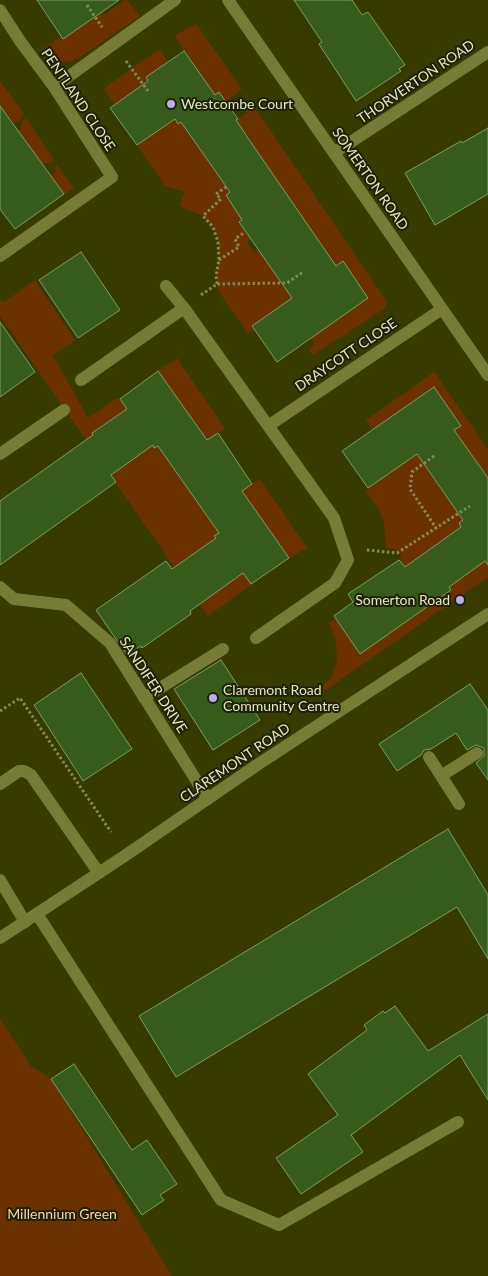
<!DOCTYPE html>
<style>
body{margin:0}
canvas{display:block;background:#373b00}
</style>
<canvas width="488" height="1276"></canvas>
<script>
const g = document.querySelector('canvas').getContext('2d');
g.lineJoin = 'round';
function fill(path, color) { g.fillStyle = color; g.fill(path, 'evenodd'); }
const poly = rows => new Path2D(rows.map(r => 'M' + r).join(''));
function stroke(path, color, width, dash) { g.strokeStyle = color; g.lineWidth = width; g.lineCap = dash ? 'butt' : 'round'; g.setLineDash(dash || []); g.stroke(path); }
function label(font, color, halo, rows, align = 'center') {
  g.font = font + ' Lato,sans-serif'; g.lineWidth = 4; g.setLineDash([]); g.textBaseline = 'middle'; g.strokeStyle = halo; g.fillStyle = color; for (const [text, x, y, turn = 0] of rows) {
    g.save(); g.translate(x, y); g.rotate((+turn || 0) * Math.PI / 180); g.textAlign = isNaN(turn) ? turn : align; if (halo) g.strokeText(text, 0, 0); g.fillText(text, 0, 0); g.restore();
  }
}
const green = poly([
 [125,0,127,0,140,16,80,57,70,62,61,61,51,58,43,48,62,36,94,1,104,15],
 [196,24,242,89,230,98,234,104,229,107,218,93,215,95,177,40,175,35],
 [159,49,168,62,156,92,132,92,115,104,103,89],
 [0,81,24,113,21,116,20,121,14,123,9,116,0,123],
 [251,102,387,302,384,309,313,355,309,349,315,345,310,338,368,298,336,266,313,232,230,192,226,195,234,207,247,217,239,223,250,239,247,242,254,252,259,249,312,284,252,326,255,330,247,333,218,290,216,276,219,260,218,242,213,227,203,216,179,206,185,192,165,186,137,145,175,119,178,124,181,122,213,167,251,141,236,120,248,112,244,107],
 [26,118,54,160,52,162,42,164,40,161,29,169,12,132,20,130,23,120],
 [57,165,74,188,52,203,37,182,46,179,56,172,55,167],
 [35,280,75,340,53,356,88,418,117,398,120,399,135,420,117,433,108,421,92,433,118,469,153,445,155,448,158,446,219,533,215,535,216,538,182,561,207,597,235,561,251,585,208,616,0,316,0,299,3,303],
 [177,358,225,429,207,440,193,419,189,421,158,371],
 [434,372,488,449,488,478,454,430,460,426,373,430,366,420],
 [428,447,438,462,427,470,452,505,464,497,474,512,459,523,485,561,488,559,488,577,317,696,315,694,331,678,337,661,336,640,329,623,335,619,360,654,451,590,425,552,404,567,400,561,402,557,398,550,386,548,384,521,377,507,366,492,368,488],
 [260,479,307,548,289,558,242,491],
 [0,1019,31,1066,51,1079,172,1276,0,1276]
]);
const building = poly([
 [37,0,119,0,63,39,37,0],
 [294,0,352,0,362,15,368,12,405,65,399,69,401,71,356,101,319,44,322,42,294,0],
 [184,51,215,95,219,92,238,119,236,120,250,141,336,266,343,261,368,298,277,362,252,326,292,298,239,222,242,220,226,195,230,192,181,122,178,124,175,119,137,145,110,108,148,81,146,77,184,51],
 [0,106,64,194,15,229,0,209,0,106],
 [488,128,488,194,435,225,405,173,461,141,462,143,488,128],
 [81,252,120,310,78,338,39,280,81,252],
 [0,322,35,372,0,397,0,322],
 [158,371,207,440,218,433,252,484,242,491,289,558,251,584,243,573,190,611,191,614,142,648,141,646,127,655,96,610,166,561,172,569,216,538,214,536,219,533,158,446,154,448,153,445,111,475,116,482,0,565,0,501,93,435,92,433,127,409,120,399,158,371],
 [434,387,461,426,454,430,488,478,488,565,485,561,449,587,451,590,360,654,334,616,353,602,348,594,399,560,405,567,461,527,459,523,463,520,417,454,368,488,342,451,434,387],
 [221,660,260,720,213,750,174,689,221,660],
 [81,673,132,749,83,781,34,705,81,673],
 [470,684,488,710,488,780,476,763,484,756,484,748,476,745,467,750,456,733,431,749,424,750,421,755,397,771,379,744,470,684],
 [448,829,488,895,488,959,457,907,176,1077,139,1016,448,829],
 [395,1006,428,1051,488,1014,488,1100,460,1055,351,1135,363,1152,301,1194,276,1158,338,1115,308,1074,367,1030,364,1025,383,1011,385,1013,395,1006],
 [74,1064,132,1150,147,1140,177,1184,160,1195,164,1200,142,1215,51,1079,74,1064]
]);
const path = poly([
 [87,5,102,27],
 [126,61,148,91],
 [219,260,239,247,235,239,245,232],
 [217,284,216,276,219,260,218,242,213,227,203,216,221,199,216,194,226,187],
 [201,295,217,284,287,283,303,272],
 [434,456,412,472,410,489,436,528],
 [367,550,397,553,470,506],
 [0,711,20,698,111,832]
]);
const lane = poly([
 [0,10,20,41],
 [0,256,112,177],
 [81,380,184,308],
 [144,698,223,649],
 [429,757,459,804],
 [441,776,477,753],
 [0,784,19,771,24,771,31,775,99,873],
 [0,880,25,922],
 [37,914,221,1200,279,1225,458,1122]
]);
const street = poly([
 [228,0,488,375],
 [20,41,54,87,112,177],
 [54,87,175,0],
 [334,153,488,52],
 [166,286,184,308,334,518,348,560,335,583,256,638],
 [268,426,442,309],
 [0,454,64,410],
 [0,587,14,599,66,605,110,643,208,799]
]);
const secondary = poly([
 [0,938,126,855,257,765,488,614]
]);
const markers = [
 [171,104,5,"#bbaaf6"],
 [460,600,5,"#bbaaf6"],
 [213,698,5,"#bbaaf6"]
];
const streetNames = [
 ["THORVERTON ROAD",416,82,-34],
 ["PENTLAND CLOSE",78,100,56],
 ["SOMERTON ROAD",370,179,55],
 ["DRAYCOTT CLOSE",346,355,-34],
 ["SANDIFER DRIVE",153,685,57],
 ["CLAREMONT ROAD",235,763,-34]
];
const poiNames = [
 ["Westcombe Court",181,104],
 ["Somerton Road",450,600,"right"],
 ["Claremont Road",223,690],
 ["Community Centre",223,706]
];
const parkNames = [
 ["Millennium Green",62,1214]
];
fill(green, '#6b3200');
fill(building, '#375b1a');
stroke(building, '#7a9e62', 1);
stroke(path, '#838858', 3, [2.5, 2.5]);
stroke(lane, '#767c36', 12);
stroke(street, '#767c36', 12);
stroke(secondary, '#767c36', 12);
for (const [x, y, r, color] of markers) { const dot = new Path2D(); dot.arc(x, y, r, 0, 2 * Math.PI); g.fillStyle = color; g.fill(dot); stroke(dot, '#1e2104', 2); }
label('14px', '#e2e7c4', '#1e2104', streetNames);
label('14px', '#e2e7c4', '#1e2104', poiNames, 'left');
label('14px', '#ffd2b6', '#1e2104', parkNames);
</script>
